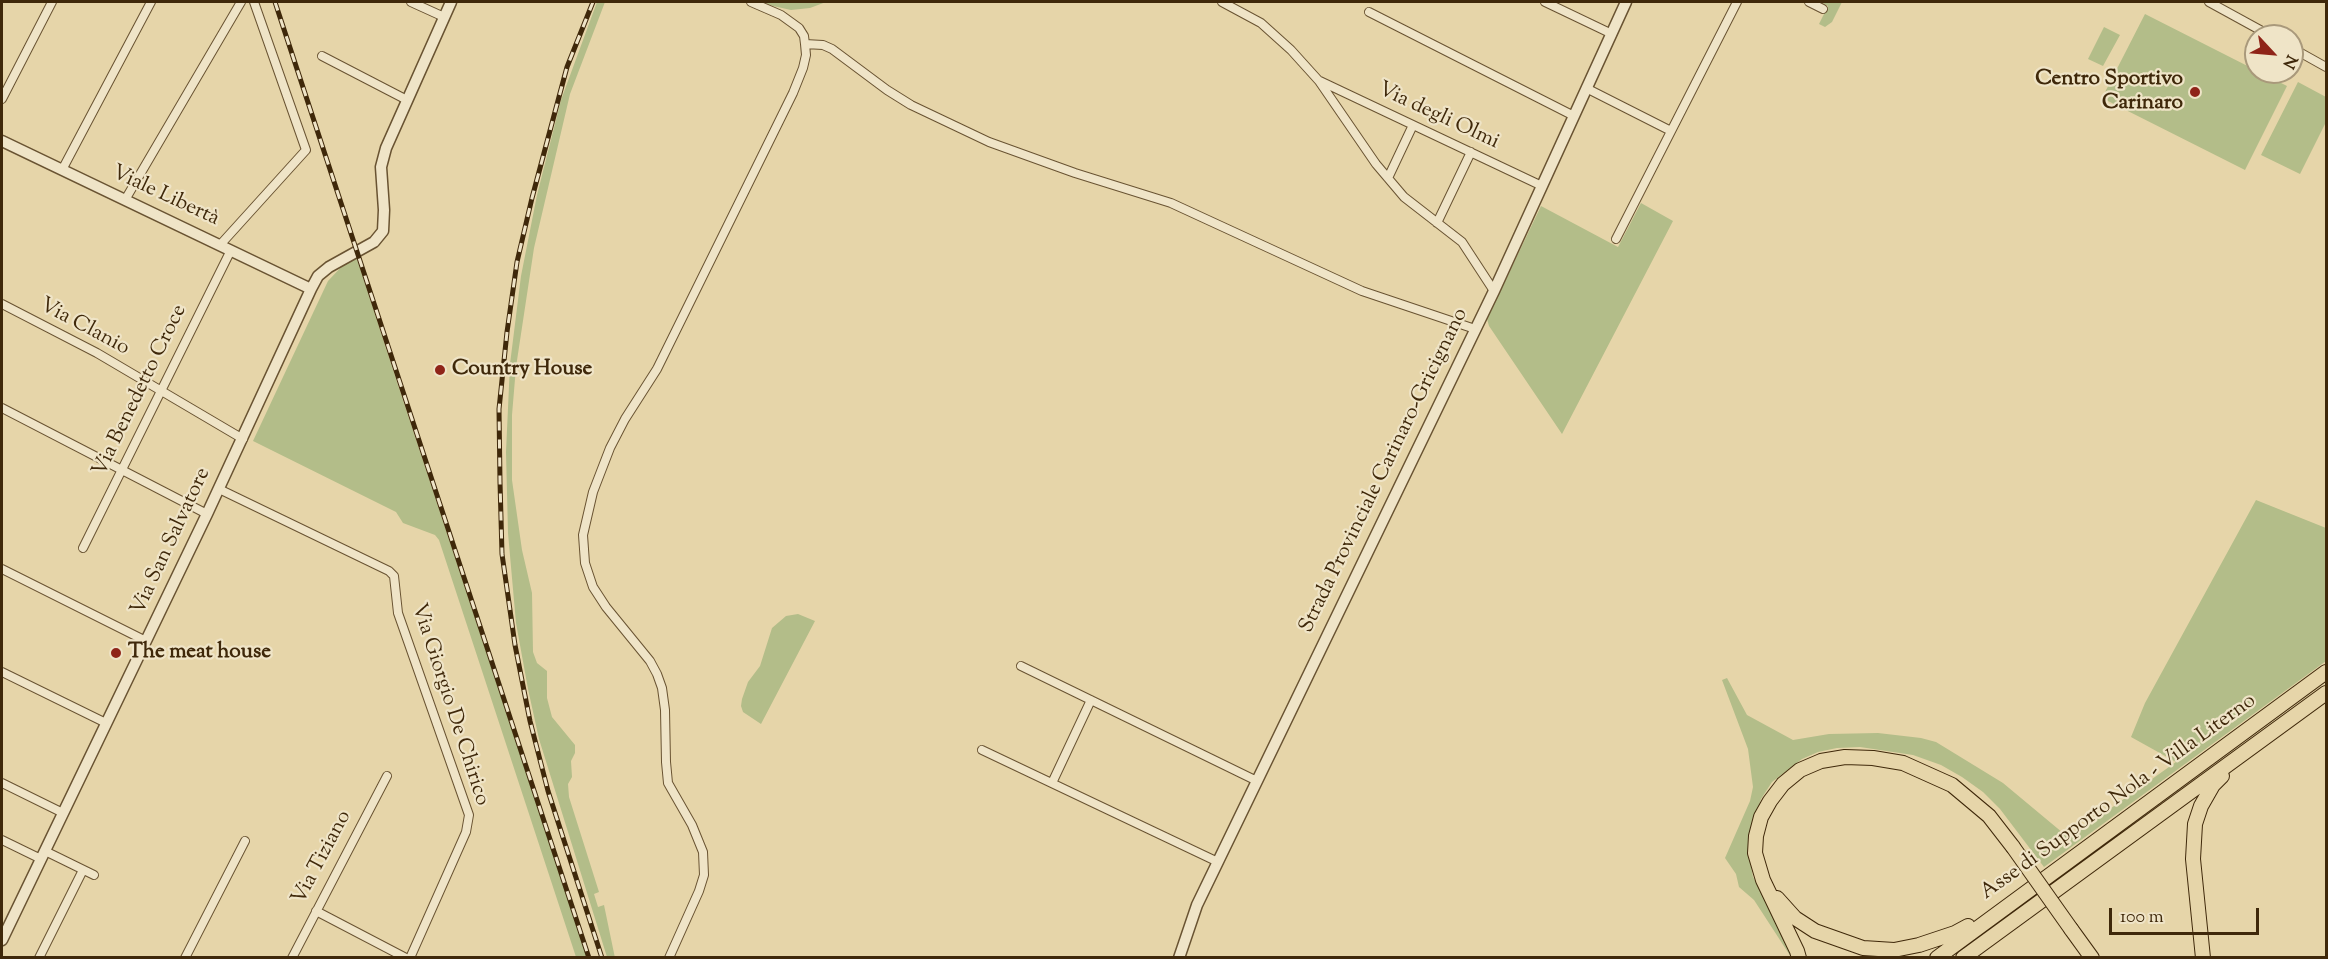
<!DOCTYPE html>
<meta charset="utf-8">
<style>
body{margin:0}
#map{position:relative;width:2328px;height:959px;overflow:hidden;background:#e6d5a9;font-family:"Sorts Mill Goudy",serif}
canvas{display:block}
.frame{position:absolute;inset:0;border:3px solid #3f280a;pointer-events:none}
.north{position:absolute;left:2244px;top:24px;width:60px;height:60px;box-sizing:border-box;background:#efe4c7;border:2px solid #a9997b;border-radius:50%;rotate:116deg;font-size:16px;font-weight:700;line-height:24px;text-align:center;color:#3f280a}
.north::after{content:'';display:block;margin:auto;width:21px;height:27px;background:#8f2418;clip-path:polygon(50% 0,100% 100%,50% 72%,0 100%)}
.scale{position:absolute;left:2109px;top:908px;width:150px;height:27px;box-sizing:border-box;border:3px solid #3f280a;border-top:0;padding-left:8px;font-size:18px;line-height:21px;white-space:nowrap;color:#3f280a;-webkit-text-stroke:4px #efe4c7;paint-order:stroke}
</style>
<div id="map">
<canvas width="2328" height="959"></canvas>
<div class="frame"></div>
<div class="north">N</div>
<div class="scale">100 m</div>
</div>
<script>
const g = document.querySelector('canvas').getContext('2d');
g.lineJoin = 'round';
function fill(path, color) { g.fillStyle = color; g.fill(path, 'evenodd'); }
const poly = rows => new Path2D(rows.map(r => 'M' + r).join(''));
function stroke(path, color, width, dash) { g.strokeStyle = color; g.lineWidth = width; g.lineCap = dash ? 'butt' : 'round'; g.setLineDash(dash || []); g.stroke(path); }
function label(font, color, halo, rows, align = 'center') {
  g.font = font + ' "Sorts Mill Goudy",serif'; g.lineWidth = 4.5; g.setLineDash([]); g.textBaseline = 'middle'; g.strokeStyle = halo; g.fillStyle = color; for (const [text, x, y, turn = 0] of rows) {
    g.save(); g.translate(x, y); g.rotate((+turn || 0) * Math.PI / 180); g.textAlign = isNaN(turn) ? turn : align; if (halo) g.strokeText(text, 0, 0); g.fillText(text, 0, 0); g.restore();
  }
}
const green = poly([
 [597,2,605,2,570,94,534,248,516,367,512,415,512,480,522,550,532,593,533,652,537,663,547,671,547,698,552,717,575,745,575,753,571,761,572,777,568,784,569,797,599,892,594,894,598,907,604,905,615,958,607,957,539,739,528,689,516,623,508,533,506,452,510,364,521,276,537,195,561,100],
 [763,2,826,2,810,8,791,10,773,6],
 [1821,2,1842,2,1832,22,1825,27,1819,24,1828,6],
 [2145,14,2287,86,2245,170,2102,98],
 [2104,27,2120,35,2103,66,2088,59],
 [2298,82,2326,97,2326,122,2300,174,2261,155],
 [1641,203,1673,221,1562,434,1489,326,1487,319,1541,206,1618,247],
 [356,256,398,385,587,957,576,957,439,540,435,535,403,523,396,512,253,441,328,281,345,263],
 [2256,500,2326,528,2326,661,2044,867,2000,809,1983,792,1962,777,1941,765,1913,755,1860,747,1837,748,1818,752,1802,759,1772,782,1761,799,1750,836,1749,856,1753,877,1787,937,1795,957,1791,957,1754,900,1739,887,1736,874,1725,858,1750,801,1753,787,1748,749,1722,680,1727,678,1747,715,1793,740,1829,734,1878,733,1921,738,1936,742,2003,783,2069,838,2176,762,2131,737,2145,703],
 [798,614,815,621,761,724,743,712,741,706,742,699,748,682,760,666,772,628,786,616]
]);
const minor = poly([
 [411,2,444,17],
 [1222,2,1261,23,1291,50,1319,81,1376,164,1404,197,1462,242,1494,291],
 [1545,2,1612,34],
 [1809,2,1823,9],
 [2209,2,2271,36],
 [1369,12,1574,116],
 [805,44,823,45,832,49,887,90,911,105,989,142,1075,173,1171,203,1362,291,1475,329],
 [2292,48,2326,67],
 [322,56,407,100],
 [1320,81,1542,186],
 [1586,88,1671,131],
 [2,99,52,2],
 [62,170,151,2],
 [1388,178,1413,125],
 [125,200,241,2],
 [1437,223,1471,152],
 [1616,239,1737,2],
 [220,245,306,150,254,2],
 [2,304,97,353,243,439],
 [2,408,207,514],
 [219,489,389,571,394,576,398,613,469,815,466,832,410,958],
 [83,548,231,250],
 [2,569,146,641],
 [1021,666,1257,781],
 [2,672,106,723],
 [982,750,1218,862],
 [2,783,63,813],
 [1052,783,1091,700],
 [2,840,41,859],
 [45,851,94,875],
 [316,911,406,958],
 [39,958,83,870],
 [185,958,245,841],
 [292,958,387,776],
 [669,958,699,891,704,875,703,852,692,825,668,783,666,762,665,710,662,688,657,674,650,661,606,607,593,587,585,563,583,535,593,492,610,448,625,419,657,369,793,93,803,68,806,55,805,44,804,36,799,28,781,15,751,2]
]);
const tertiary = poly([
 [2,141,311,289],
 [2,940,207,514,311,289,318,276,329,267,374,242,383,231,384,210,381,167,386,148,451,2],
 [1179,958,1197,905,1494,291,1626,2]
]);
const trunk = poly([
 [1777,898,1795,918,1815,931,1863,948,1894,950,1919,945,1955,933,1968,926],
 [2071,929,2092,958],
 [1799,958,1797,951,1763,880,1755,853,1756,836,1761,817,1770,801,1783,784,1800,770,1821,761,1845,757,1873,758,1903,763,1952,785,1989,816,2013,847],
 [1937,958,2326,672],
 [1963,958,2326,693],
 [2203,958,2193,859,2195,824,2201,806,2213,785,2222,776]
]);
const rail = poly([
 [275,2,589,958],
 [593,2,567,67,532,198,517,262,507,332,499,409,500,482,502,554,515,645,530,721,548,791,602,958]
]);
const trunkBridge = poly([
 [2013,847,2071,929]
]);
const markers = [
 [2195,92,6,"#8f2418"],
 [440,370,6,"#8f2418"],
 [116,653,6,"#8f2418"]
];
const poiNames = [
 ["Centro Sportivo",2183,80,"right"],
 ["Carinaro",2183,104,"right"],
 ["Country House",452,370],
 ["The meat house",128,653]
];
const streetNames = [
 ["Via degli Olmi",1438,117,25],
 ["Viale Libertà",165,197,25],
 ["Via Clanio",84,328,28],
 ["Via Benedetto Croce",141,391,-64],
 ["Strada Provinciale Carinaro-Gricignano",1385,471,-64],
 ["Via San Salvatore",172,542,-65],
 ["Via Giorgio De Chirico",449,705,72],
 ["Asse di Supporto Nola - Villa Literno",2119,798,-36],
 ["Via Tiziano",323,858,-62]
];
fill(green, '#b3bd89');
stroke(minor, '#695332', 10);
stroke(tertiary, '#695332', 13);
stroke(trunk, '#3f280a', 16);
stroke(minor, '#efe4c7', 8);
stroke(tertiary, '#efe4c7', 10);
stroke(trunk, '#e6d5a9', 14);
stroke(rail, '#3f280a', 5);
stroke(rail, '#efe4c7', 3, [9]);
stroke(trunkBridge, '#3f280a', 16, []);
stroke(trunkBridge, '#e6d5a9', 14);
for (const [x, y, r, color] of markers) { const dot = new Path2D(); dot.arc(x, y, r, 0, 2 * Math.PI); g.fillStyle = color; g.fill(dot); stroke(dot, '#efe4c7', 2); }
label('bold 21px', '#3f280a', '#efe4c7', poiNames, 'left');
label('21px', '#3f280a', '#efe4c7', streetNames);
</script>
